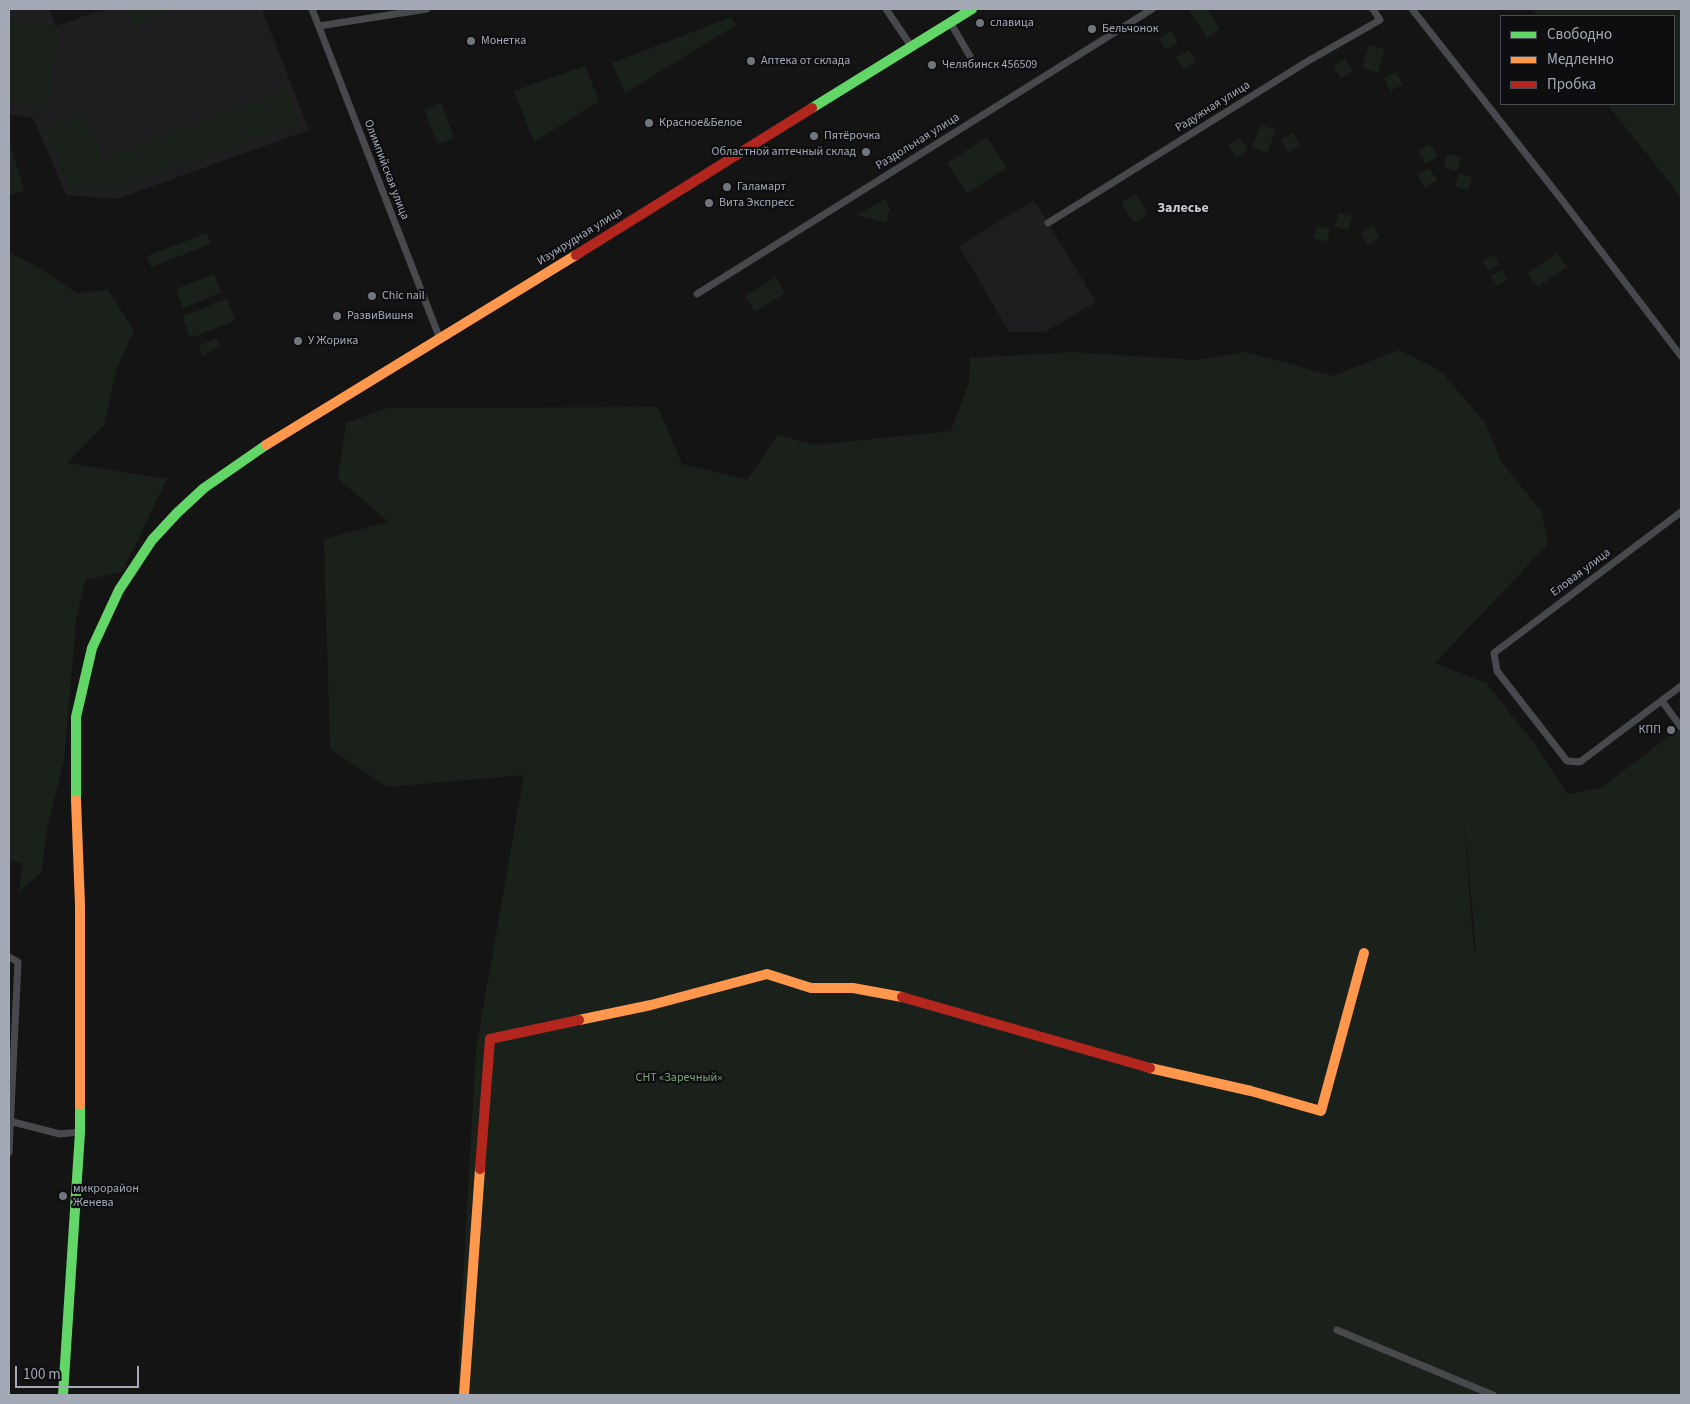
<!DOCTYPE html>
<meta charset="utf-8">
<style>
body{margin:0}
#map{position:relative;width:1690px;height:1404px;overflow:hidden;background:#141414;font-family:"Source Sans 3",sans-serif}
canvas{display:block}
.frame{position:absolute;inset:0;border:10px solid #a3aab6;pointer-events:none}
.legend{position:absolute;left:1500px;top:15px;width:175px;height:90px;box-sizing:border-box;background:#0e0e10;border:1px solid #4a4c52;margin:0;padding:6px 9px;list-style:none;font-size:15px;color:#a3aab6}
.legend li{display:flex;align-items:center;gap:10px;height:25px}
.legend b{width:25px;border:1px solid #4a4c52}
.scale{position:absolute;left:15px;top:1366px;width:124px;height:22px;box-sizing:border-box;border:2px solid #a3aab6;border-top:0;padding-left:6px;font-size:15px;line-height:18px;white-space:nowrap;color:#a3aab6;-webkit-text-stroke:4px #0e0e10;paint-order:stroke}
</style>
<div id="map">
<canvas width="1690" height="1404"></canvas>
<div class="frame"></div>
<ul class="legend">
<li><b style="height:6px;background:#63d668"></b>Свободно</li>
<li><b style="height:6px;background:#ff974d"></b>Медленно</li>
<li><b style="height:6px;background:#b3261e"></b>Пробка</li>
</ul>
<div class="scale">100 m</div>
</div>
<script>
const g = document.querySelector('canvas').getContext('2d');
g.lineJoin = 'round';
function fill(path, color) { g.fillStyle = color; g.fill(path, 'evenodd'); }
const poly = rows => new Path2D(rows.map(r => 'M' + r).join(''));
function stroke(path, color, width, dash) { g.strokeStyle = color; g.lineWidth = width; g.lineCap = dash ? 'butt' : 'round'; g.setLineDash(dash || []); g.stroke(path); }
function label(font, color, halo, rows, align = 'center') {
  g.font = font + ' "Source Sans 3",sans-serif'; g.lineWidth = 4.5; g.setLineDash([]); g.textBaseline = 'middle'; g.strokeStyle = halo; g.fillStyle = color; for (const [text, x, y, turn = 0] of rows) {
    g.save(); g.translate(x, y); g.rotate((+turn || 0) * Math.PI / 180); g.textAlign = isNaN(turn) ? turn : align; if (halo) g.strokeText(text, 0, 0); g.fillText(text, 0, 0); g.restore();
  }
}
const built = poly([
 [9,9,49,9,56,26,105,9,262,9,309,130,117,199,66,195,33,118,9,114],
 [1034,200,1096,302,1045,332,1009,332,959,246]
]);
const green = poly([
 [127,9,179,9,134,26],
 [1188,9,1207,9,1220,29,1207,38],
 [1532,9,1681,9,1681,197,1607,104,1674,104,1674,16,1538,16],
 [731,17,736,25,625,93,612,63],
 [9,18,60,28,45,110,9,103],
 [1171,31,1178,43,1166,50,1159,38],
 [1369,45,1385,49,1378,73,1362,68],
 [1189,50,1196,62,1184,69,1176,57],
 [1345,59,1353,71,1341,78,1333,66],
 [585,66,599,101,534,142,514,91],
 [1396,72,1403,84,1391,91,1384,79],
 [287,88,301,123,113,190,70,187,43,128,84,112,104,157],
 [441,103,454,138,437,144,424,109],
 [1261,125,1276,130,1267,153,1252,148],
 [1293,133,1300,145,1288,152,1281,140],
 [987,137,1007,168,967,193,947,163],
 [1240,138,1248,150,1236,157,1228,145],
 [9,139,24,191,9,195],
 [1430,144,1438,156,1426,164,1418,151],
 [1447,154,1461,157,1457,171,1444,167],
 [1429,168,1437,180,1425,188,1417,175],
 [1459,173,1472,177,1468,190,1455,186],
 [1136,194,1148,214,1134,223,1121,202],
 [885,199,890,208,886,223,856,215],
 [1339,213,1352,216,1348,230,1335,226],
 [1317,225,1330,229,1327,242,1313,238],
 [1373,225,1380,237,1368,245,1361,233],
 [207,233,211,244,151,267,147,256],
 [9,252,44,271,77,293,108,290,134,330,116,371,104,425,67,463,167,479,122,572,85,580,76,621,64,761,48,824,41,873,19,892,23,863,9,860],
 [1557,253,1567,267,1538,287,1528,273],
 [1494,255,1499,265,1489,271,1483,261],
 [1502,270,1507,280,1497,286,1491,276],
 [214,274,221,293,183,308,176,289],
 [776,277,785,293,755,312,745,296],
 [226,299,228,301,234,317,234,321,193,337,189,336,183,319,184,316],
 [217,339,220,345,203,356,199,345],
 [1399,350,1441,371,1486,424,1500,460,1541,511,1548,544,1435,663,1486,683,1534,743,1568,794,1601,788,1681,727,1681,1395,458,1395,460,1332,476,1049,524,775,388,787,330,749,324,539,389,522,338,479,346,423,387,408,658,407,682,464,747,480,778,434,814,445,951,431,969,382,970,358,1073,352,1196,360,1246,352,1333,376],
 [1463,810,1476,948,1475,952,1474,952]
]);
const street = poly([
 [312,9,440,339],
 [886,9,911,46],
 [1412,9,1562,200,1681,356],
 [950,22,974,63],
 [319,26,427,9],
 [1048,223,1308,61,1380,20,1373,9],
 [697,294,1152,9],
 [1681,512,1494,653,1497,671,1567,761,1580,762,1681,686],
 [1662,701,1681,727],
 [9,957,18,962,9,1152],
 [9,1121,60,1134,80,1132],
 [1337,1330,1493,1395]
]);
const fast = poly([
 [812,108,972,9],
 [76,800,76,717,92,648,119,590,152,540,177,513,204,488,266,445],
 [63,1395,80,1132,80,1105]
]);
const slow = poly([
 [266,445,576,255],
 [76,800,80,905,80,1105],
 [579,1020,651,1005,767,974,811,988,853,988,902,997],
 [1150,1068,1251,1091,1321,1111,1364,953],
 [464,1395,480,1169]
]);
const jam = poly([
 [576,255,812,108],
 [902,997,1150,1068],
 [480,1169,490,1039,579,1020]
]);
const markers = [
 [980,23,5,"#71767d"],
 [1092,29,5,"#71767d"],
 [471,41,5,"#71767d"],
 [751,61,5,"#71767d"],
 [932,65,5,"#71767d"],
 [649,123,5,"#71767d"],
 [814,136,5,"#71767d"],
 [866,152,5,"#71767d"],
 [727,187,5,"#71767d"],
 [709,203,5,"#71767d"],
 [372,296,5,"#71767d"],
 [337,316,5,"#71767d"],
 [298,341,5,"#71767d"],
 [1671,730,5,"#71767d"],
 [63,1196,5,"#71767d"]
];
const poiNames = [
 ["славица",990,23],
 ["Бельчонок",1102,29],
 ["Монетка",481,41],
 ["Аптека от склада",761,61],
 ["Челябинск 456509",942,65],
 ["Красное&Белое",659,123],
 ["Пятёрочка",824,136],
 ["Областной аптечный склад",856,152,"right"],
 ["Галамарт",737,187],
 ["Вита Экспресс",719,203],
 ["Chic nail",382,296],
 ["РазвиВишня",347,316],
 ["У Жорика",308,341],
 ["КПП",1661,730,"right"],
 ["микрорайон",73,1189],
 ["Женева",73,1203]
];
const streetNames = [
 ["Радужная улица",1213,107,-32],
 ["Раздольная улица",918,142,-32],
 ["Олимпийская улица",386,170,69],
 ["Изумрудная улица",580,237,-32],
 ["Еловая улица",1581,573,-37]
];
const parkNames = [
 ["СНТ «Заречный»",679,1078]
];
const neighbourhoodNames = [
 ["Залесье",1183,209]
];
fill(built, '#1e1e20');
fill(green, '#1a211b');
stroke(street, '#48494d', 7);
stroke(fast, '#63d668', 10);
stroke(slow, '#ff974d', 10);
stroke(jam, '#b3261e', 10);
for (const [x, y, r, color] of markers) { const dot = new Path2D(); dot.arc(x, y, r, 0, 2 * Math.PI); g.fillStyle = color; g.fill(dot); stroke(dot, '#0e0e10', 2); }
label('12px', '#a3aab6', '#0e0e10', poiNames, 'left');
label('12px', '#a3aab6', '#0e0e10', streetNames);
label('12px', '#79a379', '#0e0e10', parkNames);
label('bold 14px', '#c5c9d2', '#0e0e10', neighbourhoodNames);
</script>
